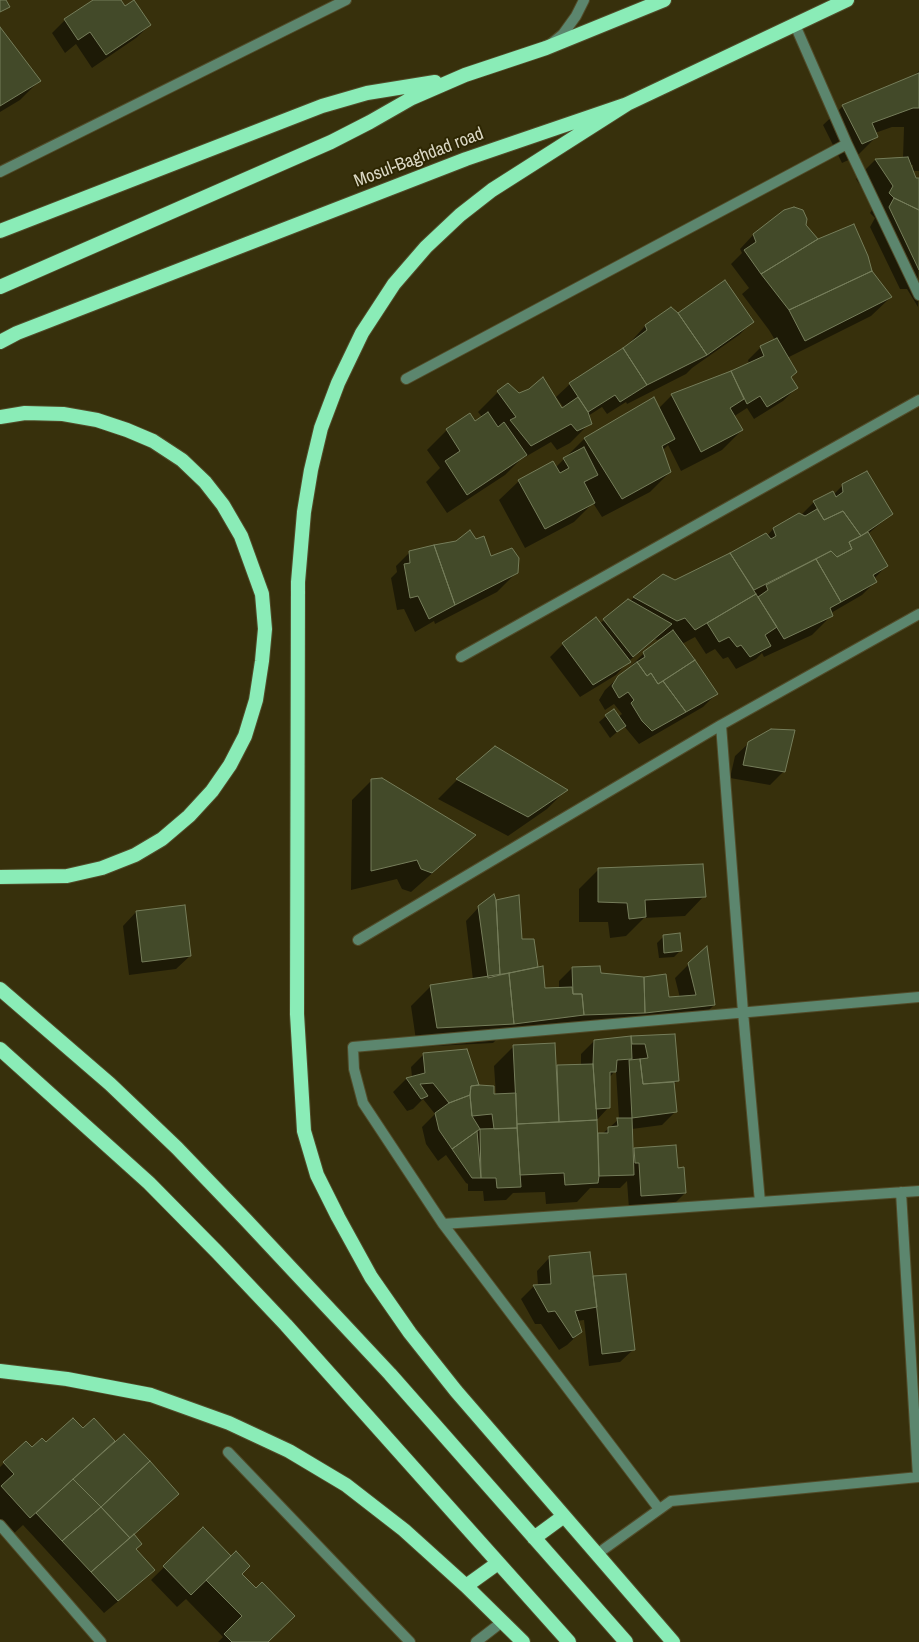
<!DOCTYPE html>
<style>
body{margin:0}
canvas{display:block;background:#37300c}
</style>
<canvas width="919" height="1642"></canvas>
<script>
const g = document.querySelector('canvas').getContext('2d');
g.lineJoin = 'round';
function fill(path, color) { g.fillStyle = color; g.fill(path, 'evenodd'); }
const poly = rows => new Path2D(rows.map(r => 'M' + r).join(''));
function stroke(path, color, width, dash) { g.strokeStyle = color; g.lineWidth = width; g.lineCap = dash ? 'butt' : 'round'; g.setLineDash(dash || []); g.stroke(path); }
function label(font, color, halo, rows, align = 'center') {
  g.font = font + ' "Archivo Narrow",sans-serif'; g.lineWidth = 4; g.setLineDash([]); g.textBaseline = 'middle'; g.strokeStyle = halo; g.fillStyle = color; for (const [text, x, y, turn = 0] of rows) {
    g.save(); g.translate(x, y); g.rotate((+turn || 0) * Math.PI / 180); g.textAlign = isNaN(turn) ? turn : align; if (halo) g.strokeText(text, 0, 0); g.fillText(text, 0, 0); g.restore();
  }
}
const shadow = poly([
 [95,0,119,0,125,8,150,25,136,38,92,68,76,44,65,53,52,33,65,20],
 [0,29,39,81,20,100,0,112],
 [919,71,919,171,913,171,913,165,910,165,915,180,919,179,918,307,907,289,900,289,870,227,875,218,870,213,874,207,856,179,875,160,903,158,904,127,892,127,875,133,876,137,857,156,842,163,823,125,843,106,914,76],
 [785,211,804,226,816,239,871,271,891,297,871,316,787,358,790,377,796,388,783,401,754,419,747,408,733,417,742,430,722,450,681,471,668,445,663,450,670,472,650,492,602,517,593,503,574,522,525,548,499,500,519,481,555,468,584,439,658,409,672,395,749,364,748,360,761,347,775,340,769,330,742,294,749,288,731,264,742,253,740,249,753,235],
 [671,309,677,314,752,322,739,335,692,368,686,374,627,404,626,402,607,414,602,407,588,416,590,423,570,443,557,450,551,442,520,460,505,475,447,513,426,482,440,468,427,450,447,430,470,415,475,422,482,417,478,412,498,392,508,385,519,394,561,410,564,408,556,397,570,384,626,347,645,326],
 [843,485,891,514,868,534,886,566,874,579,875,582,862,595,831,613,832,615,812,635,764,657,762,653,756,659,736,669,728,657,723,659,715,649,706,654,695,637,682,644,716,694,703,707,639,744,624,726,610,738,599,722,606,716,618,717,622,714,614,704,605,710,599,700,605,690,619,677,631,668,631,666,644,653,664,637,657,640,655,639,629,661,616,675,580,697,550,657,563,644,599,624,663,576,676,582,766,535,767,536,773,529,799,514,801,515,814,502,834,494],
 [410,552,490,557,517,572,497,592,435,624,434,621,415,632,404,609,397,610,391,578,397,572,396,566],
 [749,743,784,771,770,785,730,778,735,756],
 [495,748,566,790,547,809,508,836,438,799,457,780],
 [372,780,474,835,454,854,411,892,402,889,397,879,351,890,352,800],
 [599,869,704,896,685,916,644,918,626,936,610,938,608,922,579,922,579,889],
 [479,907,521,941,533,940,537,968,544,989,559,989,559,981,572,968,600,974,668,999,680,998,675,978,689,964,714,1005,701,1018,499,1037,493,1043,417,1047,411,1006,431,986,473,980,466,921],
 [136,912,190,956,176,969,129,975,123,926],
 [664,936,680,951,674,957,659,958,657,943],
 [673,1035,678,1080,673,1085,676,1111,662,1125,632,1129,633,1149,675,1147,677,1170,685,1193,672,1206,629,1209,627,1181,620,1188,590,1188,577,1202,546,1204,545,1192,513,1193,506,1200,484,1201,483,1191,468,1191,468,1184,466,1183,446,1155,438,1161,426,1144,422,1127,435,1114,423,1099,413,1109,407,1111,393,1092,406,1079,412,1077,411,1067,424,1054,492,1096,496,1095,494,1066,514,1046,555,1068,557,1067,581,1065,581,1054,594,1041],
 [614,1072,616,1072,619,1119,601,1135,596,1137,596,1121,608,1108,609,1078],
 [550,1257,592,1277,634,1349,620,1362,589,1366,584,1320,577,1321,581,1332,567,1345,559,1350,541,1324,535,1324,521,1299,534,1286,538,1286,537,1271],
 [26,1442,32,1448,46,1444,105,1449,107,1450,133,1535,140,1583,104,1613,23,1525,10,1537,0,1526,0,1467],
 [203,1529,231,1557,241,1574,267,1642,218,1642,223,1637,186,1599,177,1607,151,1580]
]);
const building = poly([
 [0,0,6,0,10,7,0,12,0,0],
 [93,0,121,0,125,6,134,0,151,25,106,55,90,32,78,40,64,19,93,0],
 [0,27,41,81,0,106,0,27],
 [919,73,919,108,913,108,872,123,878,137,862,144,842,105,919,73],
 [908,157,916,178,919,178,919,210,894,198,889,193,893,186,875,159,908,157],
 [894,198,919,210,919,270,889,207,894,198],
 [794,207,803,210,807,219,806,225,818,239,761,274,744,250,756,242,753,234,784,210,794,207],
 [854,224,868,256,872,271,789,310,761,274,818,239,854,224],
 [872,271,892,297,805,341,789,310,872,271],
 [725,280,754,322,707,355,678,313,725,280],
 [671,307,678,313,707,355,647,385,623,348,647,330,645,325,671,307],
 [777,338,797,372,791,377,798,388,767,407,760,396,747,404,731,371,764,356,760,346,777,338],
 [623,348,647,385,620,402,615,395,588,412,569,383,623,348],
 [731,371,744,399,730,408,743,430,701,452,671,394,731,371],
 [543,377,562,408,578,397,588,412,592,424,577,431,571,424,531,446,510,420,516,417,497,391,508,383,519,393,529,389,543,377],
 [654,397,675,439,662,446,671,472,622,499,584,438,654,397],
 [488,412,498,427,504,422,527,455,467,495,445,461,460,451,446,429,470,413,475,421,488,412],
 [584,447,598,475,584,482,595,503,545,529,518,480,553,461,560,473,569,468,563,458,584,447],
 [867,471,893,514,861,536,843,511,824,520,813,501,833,491,836,497,843,492,842,484,867,471],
 [817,509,824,520,843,511,861,536,849,542,852,549,837,557,831,551,754,590,730,553,766,533,771,539,776,536,773,528,799,513,805,516,817,509],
 [470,530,476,539,484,536,491,556,512,548,519,558,518,573,455,605,434,545,456,541,470,530],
 [868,532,888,566,873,575,877,582,841,602,816,559,831,551,837,557,852,549,849,542,868,532],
 [434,545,455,605,429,619,418,596,410,598,404,564,410,563,409,551,434,545],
 [730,553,756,594,695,630,685,618,677,621,633,597,663,574,675,580,730,553],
 [816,559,841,602,830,608,833,616,784,639,758,597,768,590,766,585,816,559],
 [756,594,777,627,765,635,771,646,750,657,741,645,737,647,729,637,719,642,707,623,756,594],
 [628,599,672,624,633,657,603,619,628,599],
 [596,617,631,662,593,685,562,643,596,617],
 [673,630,695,660,658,684,651,673,647,676,637,662,645,657,643,652,673,630],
 [695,660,718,694,686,712,663,681,695,660],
 [637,662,647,676,651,673,658,684,663,681,686,712,652,731,642,721,631,703,634,700,628,692,619,698,612,686,618,676,637,662],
 [614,709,626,726,617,732,605,715,614,709],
 [771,729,795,730,785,772,743,765,748,742,771,729],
 [495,746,568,790,528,817,456,779,495,746],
 [382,778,476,835,432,873,421,869,417,860,371,871,371,779,382,778],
 [703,864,706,897,645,900,646,917,629,919,627,903,598,902,598,868,703,864],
 [494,894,496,900,500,975,488,978,478,906,494,894],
 [519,895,522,939,534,939,538,967,500,975,496,900,519,895],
 [185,905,191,956,142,962,136,911,185,905],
 [680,933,682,951,664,953,663,935,680,933],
 [707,946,715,1005,645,1013,644,977,666,974,669,997,696,995,688,963,707,946],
 [543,966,545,988,572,987,573,994,582,994,584,1015,514,1024,509,973,543,966],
 [600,966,601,973,644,977,645,1013,584,1015,582,994,573,994,572,967,600,966],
 [509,973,514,1024,437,1028,430,985,509,973],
 [675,1034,679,1081,643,1084,640,1059,648,1058,645,1044,632,1044,631,1036,675,1034],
 [631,1036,632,1059,617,1060,616,1072,610,1072,610,1108,596,1109,593,1064,594,1040,631,1036],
 [555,1043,559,1122,517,1124,513,1045,555,1043],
 [467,1049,479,1085,471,1086,470,1095,449,1103,433,1083,420,1084,428,1096,421,1099,406,1078,425,1073,423,1053,467,1049],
 [640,1059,643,1084,674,1082,677,1112,632,1118,629,1060,640,1059],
 [593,1064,597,1120,559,1122,557,1065,593,1064],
 [479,1085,494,1086,494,1094,516,1093,517,1128,494,1129,492,1114,472,1116,470,1095,471,1086,479,1085],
 [470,1095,472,1116,480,1129,452,1149,439,1130,435,1113,449,1103,470,1095],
 [617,1118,632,1118,634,1175,599,1176,598,1133,608,1133,608,1127,618,1126,617,1118],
 [597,1120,599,1176,598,1183,565,1185,564,1173,520,1175,517,1124,597,1120],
 [517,1128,521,1187,497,1188,496,1178,481,1178,480,1129,517,1128],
 [477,1131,481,1178,472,1178,452,1149,477,1131],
 [676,1145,678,1168,684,1167,686,1193,641,1196,639,1163,635,1163,634,1148,676,1145],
 [590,1252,597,1307,575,1311,582,1332,573,1338,555,1311,548,1312,533,1285,551,1284,549,1256,590,1252],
 [626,1274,635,1350,602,1354,593,1276,626,1274],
 [73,1418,83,1428,94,1418,115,1441,30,1518,1,1486,14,1474,3,1462,26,1441,32,1447,42,1438,46,1442,73,1418],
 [124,1434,150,1461,101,1507,73,1479,124,1434],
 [150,1461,179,1494,130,1538,101,1507,150,1461],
 [73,1479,101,1507,62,1541,36,1513,73,1479],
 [101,1507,130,1538,91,1572,62,1541,101,1507],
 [203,1527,231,1556,191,1595,163,1566,203,1527],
 [134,1534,142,1544,136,1549,155,1570,118,1601,91,1572,134,1534],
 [236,1551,250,1566,242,1574,256,1588,262,1582,295,1616,268,1642,232,1642,224,1634,242,1616,206,1580,236,1551]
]);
const minor = poly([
 [795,25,847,144],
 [0,172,346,0],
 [406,379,847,144,919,295],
 [461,657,919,400],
 [721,725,743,1012,760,1202],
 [358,940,721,725,919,614],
 [901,1192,918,1477],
 [443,1224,919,1191],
 [228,1452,410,1642],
 [659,1509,443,1224,363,1103,354,1069,353,1047,919,997],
 [0,1525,101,1642],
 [597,1554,671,1501,919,1477]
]);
const tertiary = poly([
 [552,43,563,34,576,16,584,0],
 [476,1642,502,1622]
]);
const trunk = poly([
 [627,104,492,190,460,215,426,247,394,284,362,333,338,383,321,428,311,470,304,512,298,582,297,1014,304,1131,317,1175,338,1217,371,1277,410,1333,456,1391,673,1642],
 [0,231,322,106,367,93,435,82],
 [0,287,331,142,370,122,412,98,465,75,546,48,664,0],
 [0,342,17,333,466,159,627,104,847,0],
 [0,417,25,413,63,414,97,420,127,430,153,441,182,460,205,482,223,505,241,536,262,594,265,629,262,661,256,700,245,736,230,765,212,791,189,816,162,839,135,855,102,868,67,876,0,877],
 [0,989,110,1084,177,1148,246,1220,390,1374,626,1642],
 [0,1049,149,1183,218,1253,286,1325,569,1642],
 [0,1371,67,1379,151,1395,229,1423,289,1451,346,1485,404,1530,466,1586,523,1642],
 [534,1538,564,1516],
 [466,1586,498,1563]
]);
const streetNames = [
 ["Mosul-Baghdad road",419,158,-21]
];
fill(shadow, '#0007');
fill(building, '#434a29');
stroke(building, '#757d5a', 1);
stroke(minor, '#514b29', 12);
stroke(tertiary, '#514b29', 12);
stroke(trunk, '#514b29', 16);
stroke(minor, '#5c866e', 10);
stroke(tertiary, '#5c866e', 10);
stroke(trunk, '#8aecb7', 14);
label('18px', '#dad7c3', '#2d2602', streetNames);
</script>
